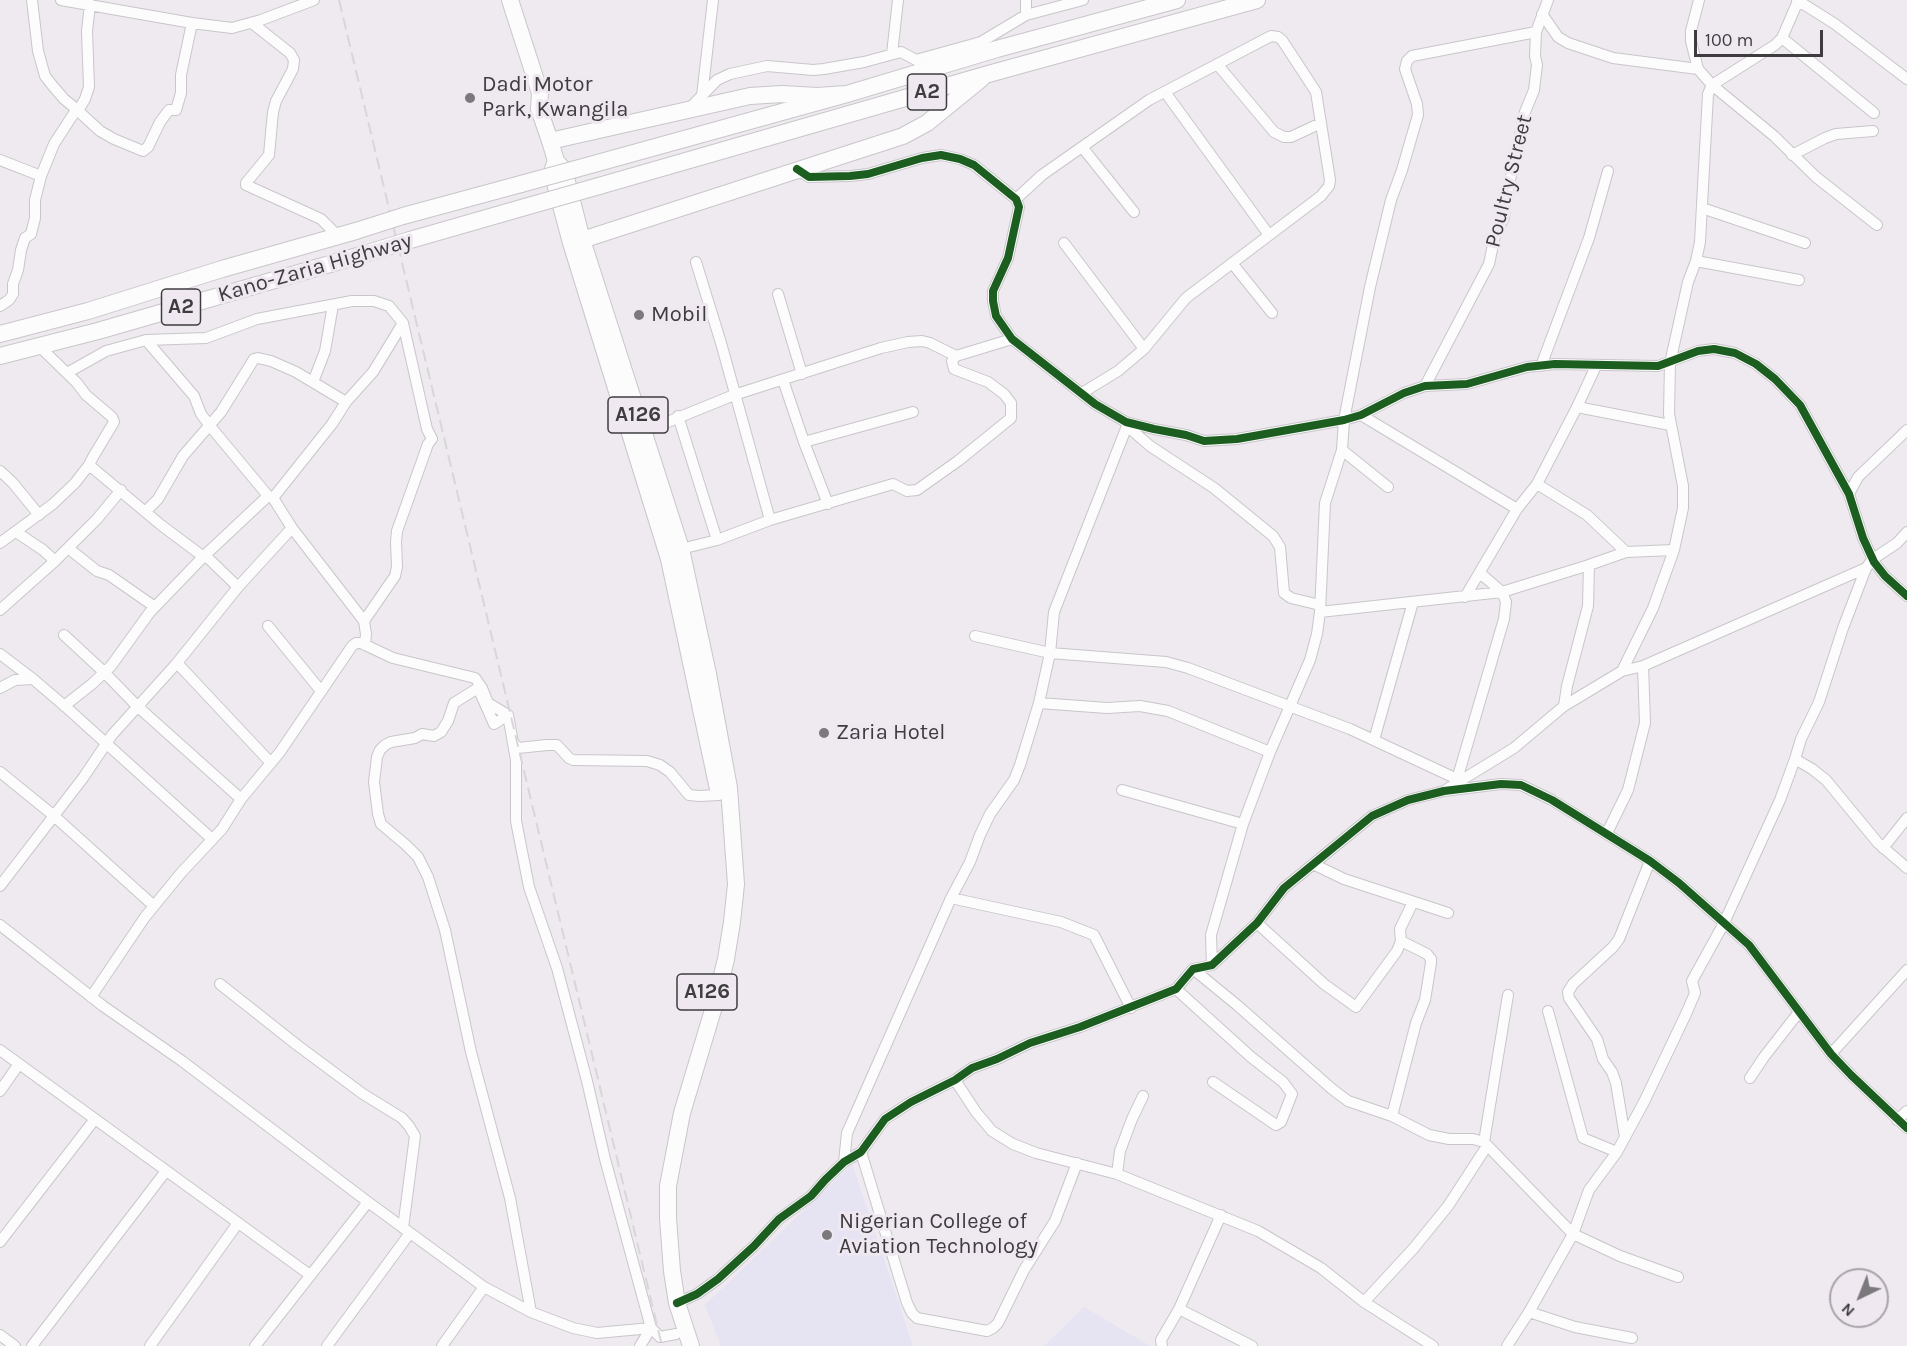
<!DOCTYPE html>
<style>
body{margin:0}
#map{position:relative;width:1907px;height:1346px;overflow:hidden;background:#eeeaef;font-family:Karla,sans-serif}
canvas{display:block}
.north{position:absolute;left:1829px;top:1268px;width:60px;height:60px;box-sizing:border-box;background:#efe8f1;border:2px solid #a9a3aa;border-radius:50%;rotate:223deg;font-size:16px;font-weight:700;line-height:24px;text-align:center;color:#3f3c40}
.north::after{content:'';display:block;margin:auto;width:21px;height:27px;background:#7c797d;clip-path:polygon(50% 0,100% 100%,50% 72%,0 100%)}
.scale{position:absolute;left:1694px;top:30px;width:129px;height:27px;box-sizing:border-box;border:3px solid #3f3c40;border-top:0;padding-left:8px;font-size:18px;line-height:21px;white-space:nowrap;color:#3f3c40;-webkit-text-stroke:4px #efe8f1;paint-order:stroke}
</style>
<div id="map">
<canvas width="1907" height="1346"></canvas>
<div class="north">N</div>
<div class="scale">100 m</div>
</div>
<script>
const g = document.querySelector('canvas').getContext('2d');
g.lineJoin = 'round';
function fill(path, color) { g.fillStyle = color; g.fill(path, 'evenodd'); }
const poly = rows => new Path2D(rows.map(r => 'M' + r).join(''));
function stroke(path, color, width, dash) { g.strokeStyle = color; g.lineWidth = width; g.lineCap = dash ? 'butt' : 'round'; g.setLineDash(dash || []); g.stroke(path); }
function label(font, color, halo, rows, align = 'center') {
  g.font = font + ' Karla,sans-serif'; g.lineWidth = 6; g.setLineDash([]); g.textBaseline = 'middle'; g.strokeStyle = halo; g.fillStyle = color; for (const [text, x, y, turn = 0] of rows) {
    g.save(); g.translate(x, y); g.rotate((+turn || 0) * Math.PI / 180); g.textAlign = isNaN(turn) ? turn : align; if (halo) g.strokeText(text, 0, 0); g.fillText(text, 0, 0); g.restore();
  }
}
const education = poly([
 [852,1164,913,1346,721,1346,705,1305],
 [1084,1307,1150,1346,1044,1346]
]);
const minor = poly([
 [32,0,38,51,45,76,52,85,64,99,75,108,100,131,114,139,143,151,148,147,160,122,169,110,176,110,181,93,181,75,192,23],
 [61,0,192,23,232,28,261,20,314,0],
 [1797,0,1835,24,1907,79],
 [1798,1,1782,38,1775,45,1712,85,1774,136,1816,177,1877,225],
 [1542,14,1558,37,1568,43,1613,58,1698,69],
 [1026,15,1026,0],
 [252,23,290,53,294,60,293,69,276,101,273,112,269,155,246,183,246,185,321,219,338,236],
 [1782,38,1874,113],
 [892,54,898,0],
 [1217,64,1274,132,1284,137,1291,137,1321,123],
 [1165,92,1269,235],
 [702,96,713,0],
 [689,109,717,80,730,74,767,66,813,70,824,69,864,62,901,52,916,60,981,42,1026,15,1083,0],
 [78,111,85,99,89,87,87,31,90,4],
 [1082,147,1134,212],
 [1792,155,1825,138,1836,134,1873,131],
 [0,160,41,176],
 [797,169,809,177,850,176,868,174,922,158,941,155,960,159,974,165,1011,195,1016,199,1019,207,1008,258,993,291,993,301,996,316,1012,339,1095,404,1126,422,1154,429,1186,435,1204,441,1237,439,1344,420,1361,415,1404,393,1425,386,1467,384,1527,367,1555,364,1658,366,1698,351,1714,349,1735,353,1756,364,1775,379,1800,405,1849,494,1863,538,1874,562,1885,576,1907,596],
 [1016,199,1042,175,1149,100,1271,36,1278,37,1282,40,1316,92,1330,180,1329,186,1321,196,1186,298,1144,349,1118,371,1082,393],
 [1702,208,1805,243],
 [1064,243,1144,349],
 [1696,261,1799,280],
 [696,262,721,343,770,520],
 [1232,263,1272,313],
 [778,294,802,374],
 [0,306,9,300,13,294,13,284,18,270,21,250,25,238,31,234,35,218,35,200,41,176,54,144,76,110],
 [146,340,194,396,201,414,210,426,269,497,273,498,292,528,364,621,366,634,365,645],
 [1541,366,1589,238,1608,171],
 [67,373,106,351,146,340,206,338,257,319,352,301,374,301,389,306,403,323,427,429,432,439,428,444,397,531,396,542,397,567,395,576,364,621],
 [783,380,804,442,828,504],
 [313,382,325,351,333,305],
 [1425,386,1489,264,1495,235,1504,218,1505,203,1525,112,1534,90,1537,65,1535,56,1536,32,1548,0],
 [1577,407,1670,425],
 [1361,415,1517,509],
 [678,416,717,540],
 [1127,426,1150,446,1214,488,1273,536,1280,547,1284,593,1291,598,1320,605],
 [643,432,734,395,881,348,908,342,922,341,930,343,956,356,1012,339],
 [804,442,913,412],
 [1342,450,1388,487],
 [89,465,161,525,201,555,209,559,238,587],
 [0,471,13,483,39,515],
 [1537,484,1587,515,1626,552],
 [1849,494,1858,477,1907,430],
 [273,498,332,424,346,402,373,372,403,323],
 [146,511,158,499,183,456,221,412,254,359,258,358,271,361,296,372,346,402],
 [16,532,43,550,55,561],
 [0,543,53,504,75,483,89,465,93,457,114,422,112,417,86,395,77,383,40,347],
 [68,548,97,571,109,575,155,607],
 [681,549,717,540,770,520,893,484,907,491,917,490,958,461,1011,418,1011,403,1004,394,988,382,954,369,952,361,956,356],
 [1465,597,1517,509,1537,484,1577,407,1596,366],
 [0,610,55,561,97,519,121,490],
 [1320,612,1502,592,1589,565,1626,552,1674,550],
 [268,626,321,691],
 [64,635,105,673,137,706,241,799],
 [975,636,1050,653,1166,662,1188,668,1350,729,1457,779],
 [0,654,33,679],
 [177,663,271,763],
 [1622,671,1653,608,1674,550,1683,508,1683,486,1669,414,1670,363,1688,282,1696,261,1700,242,1708,94,1712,85,1698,69,1691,41,1691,31,1699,0],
 [0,688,15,680,33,679,67,708,212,839],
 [1039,703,1107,708,1140,706,1168,711,1270,752],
 [64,706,92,684,111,666,150,612,204,556,268,496],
 [1564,706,1567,686,1588,606,1589,565],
 [508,715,494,724,478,688,454,703,448,721,441,732,434,736,422,734,415,738,391,742,385,745,380,750,377,757,374,782,378,814,381,824,406,845,418,857,428,877,445,930,471,1052,510,1198,531,1312],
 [1374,740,1413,602],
 [514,743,518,748,547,745,557,745,569,758,573,760,647,761,660,765,670,772,689,795,699,796,719,795],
 [1795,759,1812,769,1826,780,1878,843,1907,868],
 [0,772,53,815,154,906],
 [1456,783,1504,619,1506,602,1502,592,1480,573],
 [1447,789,1514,748,1564,706,1622,671,1643,666,1866,568,1873,559,1897,543,1907,532],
 [1122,790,1243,824],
 [1607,833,1628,790,1645,723,1643,666],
 [1883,848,1907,818],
 [1313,864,1344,879,1448,913],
 [0,886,83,778,112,735,177,663,238,587,292,528],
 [951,898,1061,922,1094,935,1131,1008],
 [1257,923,1324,984,1356,1007,1397,951,1401,941,1400,929,1413,902],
 [0,925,103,1006,182,1061,368,1202,484,1287,531,1312,573,1328,597,1333,651,1328,660,1337,676,1334],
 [1212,965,1211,935,1243,824,1270,752,1310,660,1317,634,1320,612,1325,503,1342,450,1344,420,1370,287,1391,200,1402,170,1418,115,1417,104,1405,69,1407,61,1412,56,1536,32],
 [1193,969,1237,1005,1332,1089,1348,1101,1392,1116,1429,1135,1449,1139,1473,1139,1484,1142,1573,1234,1620,1256,1678,1277],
 [220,984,297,1045,363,1094,402,1118,409,1126,415,1136,403,1228],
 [1176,989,1251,1057,1283,1082,1292,1094,1281,1122,1276,1125,1213,1082],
 [91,997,145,917,181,873,222,829,241,799,280,752,352,646,356,643,361,643,393,658,475,678,482,688,488,703,508,715,516,760,516,821,529,887,557,968,587,1081,605,1159,651,1328,640,1346],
 [1548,1011,1583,1138,1617,1152],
 [0,1050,310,1275],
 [1831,1054,1907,970],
 [1750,1078,1764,1057,1799,1012],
 [955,1080,976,1112,992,1131,1013,1144,1036,1153,1117,1174,1258,1231,1321,1268,1364,1302,1433,1346],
 [0,1091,19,1064],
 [1392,1116,1416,1023,1425,1000,1431,963,1431,959,1427,954,1401,941],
 [1897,1120,1907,1111],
 [1625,1137,1616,1083,1612,1072,1603,1059,1597,1039,1569,998,1568,992,1573,984,1613,947,1619,939,1650,861],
 [1484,1142,1508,995],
 [861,1152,907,1303,912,1313,917,1318,987,1331,993,1328,998,1323,1024,1270,1055,1221,1077,1163],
 [844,1162,847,1133,951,898,970,862,980,835,990,814,1014,780,1020,765,1039,703,1050,653,1054,612,1127,426,1126,422],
 [1117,1174,1120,1151,1132,1119,1143,1096],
 [0,1242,95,1119],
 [1364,1302,1413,1249,1448,1206,1487,1146],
 [677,1303,697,1294,718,1279,754,1246,779,1219,811,1196,825,1180,844,1162,861,1152,885,1119,911,1102,955,1080,972,1068,997,1059,1030,1043,1080,1027,1176,989,1193,969,1212,965,1257,923,1284,888,1372,816,1408,800,1444,791,1501,784,1521,785,1552,800,1650,861,1679,883,1749,945,1831,1054,1851,1075,1907,1128],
 [1179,1309,1252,1346],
 [1529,1312,1575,1327,1632,1338],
 [0,1335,15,1346],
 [32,1346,166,1171],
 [150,1346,238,1223],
 [255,1346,368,1202],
 [327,1346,410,1233],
 [442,1346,484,1287],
 [1162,1346,1161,1340,1179,1309,1221,1215],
 [1507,1346,1529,1312,1573,1234,1589,1190,1617,1152,1644,1102,1686,1014,1695,993,1692,981,1724,923,1780,800,1795,759,1801,739,1819,702,1843,628,1866,568]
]);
const primary = poly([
 [510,0,540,93,539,109,550,141]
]);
const trunk = poly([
 [555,163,552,172,571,243,669,559,718,789],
 [594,164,847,94,997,49,1177,0],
 [599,186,992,73,1257,0],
 [403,216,521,184],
 [410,240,525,207],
 [582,240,903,136,927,123,981,79],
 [0,334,88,311,222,269,356,231],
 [0,356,98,331,361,255],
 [691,1346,677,1303,672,1271,668,1218,668,1186,682,1113,716,1000,726,959,732,922,736,884,729,788,708,674,681,549,582,240,564,170,556,161,550,141,750,96,782,94,817,96,847,94]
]);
const rail = poly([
 [339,0,662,1346]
]);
const trunkBridge = poly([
 [521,184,594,164],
 [525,207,599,186],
 [356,231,403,216],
 [361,255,410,240]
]);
const cycleway = poly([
 [797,169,809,177,850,176,868,174,922,158,941,155,960,159,974,165,1011,195,1016,199,1019,207,1008,258,993,291,993,301,996,316,1012,339,1095,404,1126,422,1154,429,1186,435,1204,441,1237,439,1344,420,1361,415,1404,393,1425,386,1467,384,1527,367,1555,364,1658,366,1698,351,1714,349,1735,353,1756,364,1775,379,1800,405,1849,494,1863,538,1874,562,1885,576,1907,596],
 [677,1303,697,1294,718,1279,754,1246,779,1219,811,1196,825,1180,844,1162,861,1152,885,1119,911,1102,955,1080,972,1068,997,1059,1030,1043,1080,1027,1176,989,1193,969,1212,965,1257,923,1284,888,1372,816,1408,800,1444,791,1501,784,1521,785,1552,800,1650,861,1679,883,1749,945,1831,1054,1851,1075,1907,1128]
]);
const markers = [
 [470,98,6,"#7c797d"],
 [639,315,6,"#7c797d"],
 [824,733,6,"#7c797d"],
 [827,1235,6,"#7c797d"]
];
const shields = [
 [927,92,39],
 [181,307,39],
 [638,415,60],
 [707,992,60]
];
const shieldNames = [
 ["A2",927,92],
 ["A2",181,307],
 ["A126",638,415],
 ["A126",707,992]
];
const poiNames = [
 ["Dadi Motor",482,85],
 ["Park, Kwangila",482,110],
 ["Mobil",651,315],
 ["Zaria Hotel",836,733],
 ["Nigerian College of",839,1222],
 ["Aviation Technology",839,1247]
];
const streetNames = [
 ["Poultry Street",1509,181,-76],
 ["Kano-Zaria Highway",315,268,-16]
];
fill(education, '#e6e3f2');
stroke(minor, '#c9c6ca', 12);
stroke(primary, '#c9c6ca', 18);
stroke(trunk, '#c9c6ca', 18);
stroke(minor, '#fcfcfd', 10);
stroke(primary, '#fcfcfd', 16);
stroke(trunk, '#fcfcfd', 16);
stroke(rail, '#d8d6d8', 2, [12, 6]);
stroke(trunkBridge, '#c9c6ca', 18, []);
stroke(trunkBridge, '#fcfcfd', 16);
stroke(cycleway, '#1b5e20', 8);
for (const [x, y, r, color] of markers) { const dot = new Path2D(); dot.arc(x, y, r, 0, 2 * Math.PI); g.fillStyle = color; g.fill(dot); stroke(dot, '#efe8f1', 2); }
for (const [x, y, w] of shields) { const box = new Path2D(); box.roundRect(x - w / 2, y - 18, w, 36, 4.5); g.fillStyle = '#efe8f1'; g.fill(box); stroke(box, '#3f3c40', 1.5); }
label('bold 21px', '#3f3c40', null, shieldNames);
label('22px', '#3f3c40', '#efe8f1', poiNames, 'left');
label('22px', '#3f3c40', '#efe8f1', streetNames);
</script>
